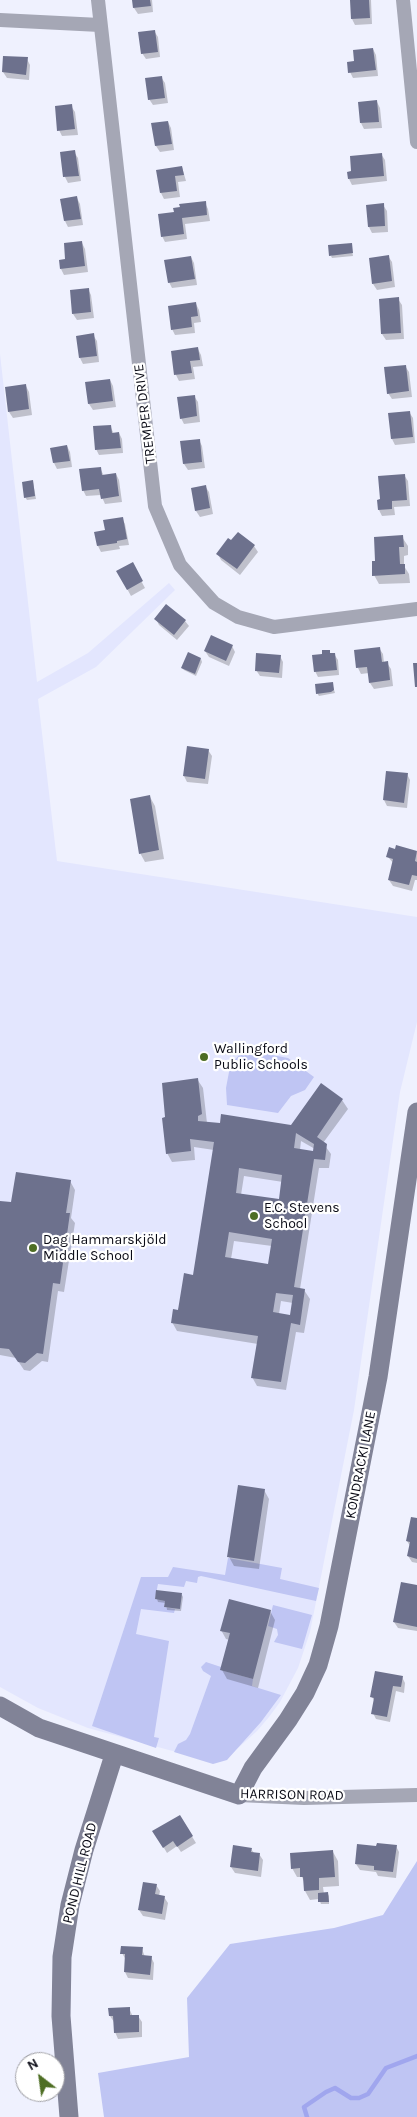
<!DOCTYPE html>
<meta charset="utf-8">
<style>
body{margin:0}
#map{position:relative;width:417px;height:2117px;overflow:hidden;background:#eff1fe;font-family:Karla,sans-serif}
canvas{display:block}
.north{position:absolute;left:15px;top:2052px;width:50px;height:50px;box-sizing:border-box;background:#fff;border:1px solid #9d9da2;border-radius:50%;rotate:330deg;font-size:14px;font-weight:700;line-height:20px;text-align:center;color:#0a0b16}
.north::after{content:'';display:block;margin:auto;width:18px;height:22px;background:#4e6e24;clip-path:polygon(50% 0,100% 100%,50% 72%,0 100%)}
</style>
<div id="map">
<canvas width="417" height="2117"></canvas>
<div class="north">N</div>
</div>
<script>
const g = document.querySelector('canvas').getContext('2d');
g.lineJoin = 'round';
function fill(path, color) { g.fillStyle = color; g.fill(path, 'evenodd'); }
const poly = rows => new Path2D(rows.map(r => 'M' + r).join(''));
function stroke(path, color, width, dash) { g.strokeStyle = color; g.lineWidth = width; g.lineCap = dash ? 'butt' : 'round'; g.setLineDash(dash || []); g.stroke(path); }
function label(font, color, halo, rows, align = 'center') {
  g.font = font + ' Karla,sans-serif'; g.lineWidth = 4.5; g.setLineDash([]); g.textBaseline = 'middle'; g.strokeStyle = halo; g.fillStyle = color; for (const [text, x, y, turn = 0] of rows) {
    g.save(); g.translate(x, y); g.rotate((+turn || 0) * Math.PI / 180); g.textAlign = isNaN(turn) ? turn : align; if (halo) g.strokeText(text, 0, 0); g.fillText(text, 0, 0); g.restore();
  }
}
const built = poly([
 [0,354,37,682,88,653,169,583,175,590,96,667,38,699,57,861,417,917,417,1022,400,1092,354,1410,310,1632,298,1668,280,1702,269,1717,257,1731,226,1759,213,1762,88,1728,38,1708,0,1687]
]);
const green = poly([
 [245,1052,256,1052,288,1058,314,1077,305,1090,291,1096,278,1113,227,1105,226,1088,229,1072,234,1061,240,1054],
 [228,1558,282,1568,280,1579,319,1588,316,1601,201,1576,198,1577,197,1583,186,1581,184,1587,158,1584,155,1599,165,1601,164,1607,175,1609,174,1613,141,1609,136,1634,169,1641,154,1737,159,1738,156,1748,92,1726,141,1577,168,1577,173,1567,225,1575],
 [273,1605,312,1615,302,1649,274,1642,278,1635,277,1629,268,1626],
 [206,1662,221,1667,221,1670,253,1679,252,1686,281,1695,261,1722,227,1760,213,1764,174,1752,178,1744,186,1740,190,1734,211,1676,203,1671,201,1667],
 [417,1861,417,2117,104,2117,98,2073,189,2057,187,1998,230,1944,334,1928,383,1915]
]);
const shadow = poly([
 [133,0,152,0,153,12,138,14,134,8],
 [351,0,371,0,372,24,355,25,352,19],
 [154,31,158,37,160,57,146,59,142,53],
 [373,49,376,55,378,76,353,78,350,72],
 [27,59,30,65,29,80,7,78,3,72],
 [161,77,165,83,168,103,153,105,149,99],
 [377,102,380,108,382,128,364,129,361,123,359,103],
 [71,106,75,112,78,135,62,136,59,130],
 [168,122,171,128,174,150,160,152,156,146,153,124],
 [74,152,78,158,81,181,68,183,65,177,61,153],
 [381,154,385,160,387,181,352,185,349,179],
 [182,167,186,181,178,182,180,197,164,199,161,193,158,171],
 [77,198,80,204,83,225,68,227,65,221,62,200],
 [205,203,208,209,210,221,185,224,187,239,165,242,162,236,175,214],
 [383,205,387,211,388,232,372,233,369,227,367,206],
 [82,243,85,249,88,272,64,275,61,269],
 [351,244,353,256,332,258,331,256],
 [388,256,392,262,395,287,377,290,373,284],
 [191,257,194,263,197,285,172,288,169,282],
 [88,289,91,295,94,318,77,320,73,314],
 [398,299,402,305,404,339,386,340,382,334],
 [196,304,199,310,201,322,194,323,195,333,175,335,172,329],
 [93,335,97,341,99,362,83,364,80,358],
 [198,349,201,355,203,366,193,367,195,379,179,381,176,375,173,352],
 [405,366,409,372,412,397,392,399,388,393],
 [110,380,113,386,116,407,93,410,89,404,87,383],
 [26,386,29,392,32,415,13,418,9,412],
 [194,396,198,402,200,422,184,424,181,418],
 [409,412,413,418,415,443,395,445,392,439,389,415],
 [110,426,114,434,119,433,122,439,123,453,99,455,96,449],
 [199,440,202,446,205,468,188,470,184,464,182,442],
 [67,446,70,452,72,467,57,469,54,463,52,449],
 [100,468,104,476,116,474,119,480,122,502,105,504,101,495,86,496,83,490],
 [404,475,408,481,410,506,394,507,395,515,382,516,379,510],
 [33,482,36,499,27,500,25,497],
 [205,486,209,492,213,514,200,517,196,511,192,489],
 [122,518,125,524,129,545,119,546,120,549,101,552,98,546,95,533,106,531],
 [402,537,408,546,408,555,404,556,404,566,409,574,410,583,379,584,374,575,377,562],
 [254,546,258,552,240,575,221,560,218,554],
 [132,564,145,588,131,596,118,572],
 [156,619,185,621,189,626,177,640,159,625],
 [232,646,235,652,229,666,209,657,205,651],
 [379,648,383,654,384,663,387,663,391,669,393,686,374,689,370,683,369,673,361,674,358,668],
 [329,651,331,655,334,654,338,660,339,675,318,677,315,671,324,655],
 [280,656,283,662,282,678,260,676,256,670],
 [201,659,202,662,196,676,184,670,182,668],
 [332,683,335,693,319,696,317,693],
 [208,750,212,756,208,784,187,782,184,776],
 [407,774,410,780,407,808,387,806,384,800],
 [150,797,155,806,164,859,145,862,140,853],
 [417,852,417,880,415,880,412,891,393,886,389,880,394,864,388,857],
 [197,1079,203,1088,207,1123,292,1126,342,1100,348,1109,323,1143,331,1154,329,1168,319,1168,300,1289,304,1290,310,1299,304,1333,296,1332,286,1390,257,1386,252,1377,258,1344,177,1331,172,1322,194,1276,214,1150,194,1147,195,1160,172,1162,167,1153,167,1118],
 [301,1141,315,1149,314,1152,300,1150],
 [244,1176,283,1182,280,1201,241,1195],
 [234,1241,272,1246,269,1265,231,1259],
 [281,1301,293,1303,291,1316,279,1314],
 [70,1181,75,1190,71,1218,75,1223,64,1292,58,1291,48,1362,42,1361,30,1371,24,1370,16,1358,0,1355,0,1202,12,1204],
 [264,1490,269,1499,259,1569,234,1566,229,1557],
 [417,1519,417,1563,412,1562,408,1556,410,1546,407,1541],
 [417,1586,417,1631,398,1628,394,1622],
 [182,1595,183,1597,181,1611,167,1610,166,1603,158,1602,157,1599],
 [270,1611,275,1620,258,1688,227,1679,222,1670,230,1640,226,1639,221,1630],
 [402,1677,405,1683,404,1693,396,1691,390,1722,376,1719,373,1713,375,1702,372,1697],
 [180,1817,196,1843,181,1852,177,1846,167,1853,154,1831],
 [396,1846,399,1852,396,1878,378,1876,376,1872,360,1870,356,1864,377,1847],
 [251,1849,254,1853,259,1854,263,1860,261,1877,235,1873,231,1867],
 [333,1852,338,1861,339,1886,323,1887,324,1894,328,1894,329,1896,329,1904,321,1904,319,1899,310,1900,305,1891,305,1883,302,1877,297,1877,292,1868],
 [156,1885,160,1891,159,1896,164,1897,168,1903,165,1920,143,1916,139,1910],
 [142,1949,145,1957,151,1957,154,1963,153,1980,128,1978,125,1972,126,1960,122,1953],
 [129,2008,133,2017,138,2016,142,2022,142,2037,118,2039,115,2032,114,2022,110,2016]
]);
const stream = poly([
 [307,2117,304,2107,326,2092,335,2088,351,2098,359,2098,368,2094,386,2068,417,2056]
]);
const building = poly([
 [132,0,150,0,151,6,133,8],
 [350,0,369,0,370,18,351,19],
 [155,30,158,52,141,54,138,32],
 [373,48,376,70,348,73,347,62,354,61,353,50],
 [3,56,28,57,26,75,2,72],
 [162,76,165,98,148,100,145,78],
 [377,100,379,122,360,123,358,102],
 [72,104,75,129,57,131,55,106],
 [168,121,172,144,155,146,151,123],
 [75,150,79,176,63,177,60,152],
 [382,153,384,176,348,179,347,172,351,171,350,156],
 [182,166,184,175,175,176,177,191,160,193,156,170],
 [77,196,81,219,64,221,60,199],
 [206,201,207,215,182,218,184,234,161,237,158,214,174,212,173,208,180,207,179,204],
 [384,203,385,226,368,227,366,205],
 [82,241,85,266,60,269,59,260,65,259,64,243],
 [352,243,353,253,329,256,328,245],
 [389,255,392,281,372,284,369,258],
 [191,256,195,279,168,283,164,260],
 [89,288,91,312,72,314,70,290],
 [399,297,401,333,381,334,379,299],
 [196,302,198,316,191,317,192,327,171,330,168,306],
 [94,333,97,356,79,358,76,336],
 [198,347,200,360,190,361,192,373,174,375,171,351],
 [406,365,409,391,387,394,384,367],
 [110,379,113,401,88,404,85,382],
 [26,384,29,409,8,412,5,387],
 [195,395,197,416,180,419,177,397],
 [410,411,413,437,391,439,388,413],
 [111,425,112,433,119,432,121,448,95,450,93,426],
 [200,439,202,462,183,464,180,441],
 [67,445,70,461,53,463,50,448],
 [101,467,102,475,116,473,119,496,101,499,99,489,82,491,79,469],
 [405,474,407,500,392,501,392,509,378,510,377,500,380,499,378,476],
 [33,480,35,496,24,498,22,482],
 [206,485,210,508,195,511,191,488],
 [123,517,127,539,117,541,117,543,97,546,94,532,105,530,103,520],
 [238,532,255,545,237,569,216,554,228,538,231,540],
 [403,535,404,547,399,547,400,564,405,564,405,574,372,576,372,561,375,561,374,537],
 [133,562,143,581,127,590,116,571],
 [166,604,186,620,174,635,154,619],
 [211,635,233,645,226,661,204,651],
 [380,647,382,662,388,661,390,680,369,683,367,667,356,668,354,650],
 [322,650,330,650,330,653,335,653,337,670,314,672,312,655,322,654],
 [188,652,201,658,195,674,181,668],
 [256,653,281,655,279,673,255,671],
 [413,663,417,663,417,687,415,687],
 [333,682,334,690,331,692,316,694,315,684],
 [187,746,209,749,205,779,183,776],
 [386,771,408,773,404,803,383,800],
 [150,795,159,850,139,854,130,799],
 [396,845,417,851,415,861,417,862,417,876,412,875,409,885,388,880,393,859,386,857,389,847,395,849],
 [198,1078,202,1114,198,1116,198,1121,220,1123,221,1114,291,1125,321,1083,343,1099,317,1137,327,1144,325,1160,314,1159,294,1287,305,1289,300,1325,291,1323,281,1382,251,1378,258,1336,171,1323,173,1309,178,1310,184,1273,193,1275,214,1142,190,1139,191,1151,166,1154,162,1118,165,1117,162,1083],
 [296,1133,314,1144,313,1151,294,1148],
 [239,1168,282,1175,279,1199,236,1193],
 [229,1232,272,1239,268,1264,225,1257],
 [276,1293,293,1295,290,1315,273,1312],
 [16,1172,71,1180,66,1213,70,1213,60,1284,53,1283,43,1354,37,1353,25,1363,18,1362,9,1349,0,1348,0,1201,11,1202],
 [238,1485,265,1489,254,1561,227,1557],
 [411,1517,417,1518,417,1559,407,1556,410,1542,406,1541],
 [401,1582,417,1585,417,1627,393,1622],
 [156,1590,182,1593,180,1609,164,1607,165,1601,155,1599],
 [229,1599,271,1610,253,1679,220,1670,230,1633,220,1631],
 [375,1671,403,1676,401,1687,393,1686,387,1717,371,1714,374,1698,370,1697],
 [180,1815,193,1836,177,1847,173,1841,163,1848,152,1831],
 [377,1843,397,1845,393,1872,374,1870,374,1866,355,1864,357,1844,376,1846],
 [233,1845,252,1848,251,1852,260,1853,258,1871,230,1867],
 [333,1850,335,1877,319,1878,319,1890,304,1891,303,1877,300,1877,300,1868,291,1869,290,1853],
 [143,1882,157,1884,155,1894,165,1896,162,1914,138,1910],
 [328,1892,329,1902,318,1902,318,1893],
 [121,1946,143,1947,142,1955,152,1956,150,1975,124,1972,125,1954,120,1954],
 [130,2007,130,2015,139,2015,139,2032,114,2033,113,2016,109,2016,108,2008]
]);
const street = poly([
 [98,0,155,506,180,565,214,603,238,617,274,627,417,609],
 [403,0,417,142],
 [0,20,100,25],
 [239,1795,304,1798,417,1795]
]);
const secondary = poly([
 [0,1706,39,1728,239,1795,253,1768,288,1720,305,1693,318,1665,329,1626,378,1377,417,1112],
 [69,2117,61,2016,62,1957,70,1905,84,1850,114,1755]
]);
const markers = [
 [204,1057,5,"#4e6e24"],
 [254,1216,5,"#4e6e24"],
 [33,1248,5,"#4e6e24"]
];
const streetNames = [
 ["TREMPER DRIVE",145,414,-97],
 ["KONDRACKI LANE",361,1465,-79],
 ["HARRISON ROAD",292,1795,1],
 ["POND HILL ROAD",80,1873,-76]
];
const poiNames = [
 ["Wallingford",214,1049],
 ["Public Schools",214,1065],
 ["E.C. Stevens",264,1208],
 ["School",264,1224],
 ["Dag Hammarskjöld",43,1240],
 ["Middle School",43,1256]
];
fill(built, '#e3e6fe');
fill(green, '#bfc5f3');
fill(shadow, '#0003');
stroke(stream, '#a0a6ee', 4.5);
fill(building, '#6d718d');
stroke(street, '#a5a7b5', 14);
stroke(secondary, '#818397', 19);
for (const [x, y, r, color] of markers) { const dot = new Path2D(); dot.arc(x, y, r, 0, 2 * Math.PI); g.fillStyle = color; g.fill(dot); stroke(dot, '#fff', 2); }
label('14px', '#0a0b16', '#fff', streetNames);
label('14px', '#0a0b16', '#fff', poiNames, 'left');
</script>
